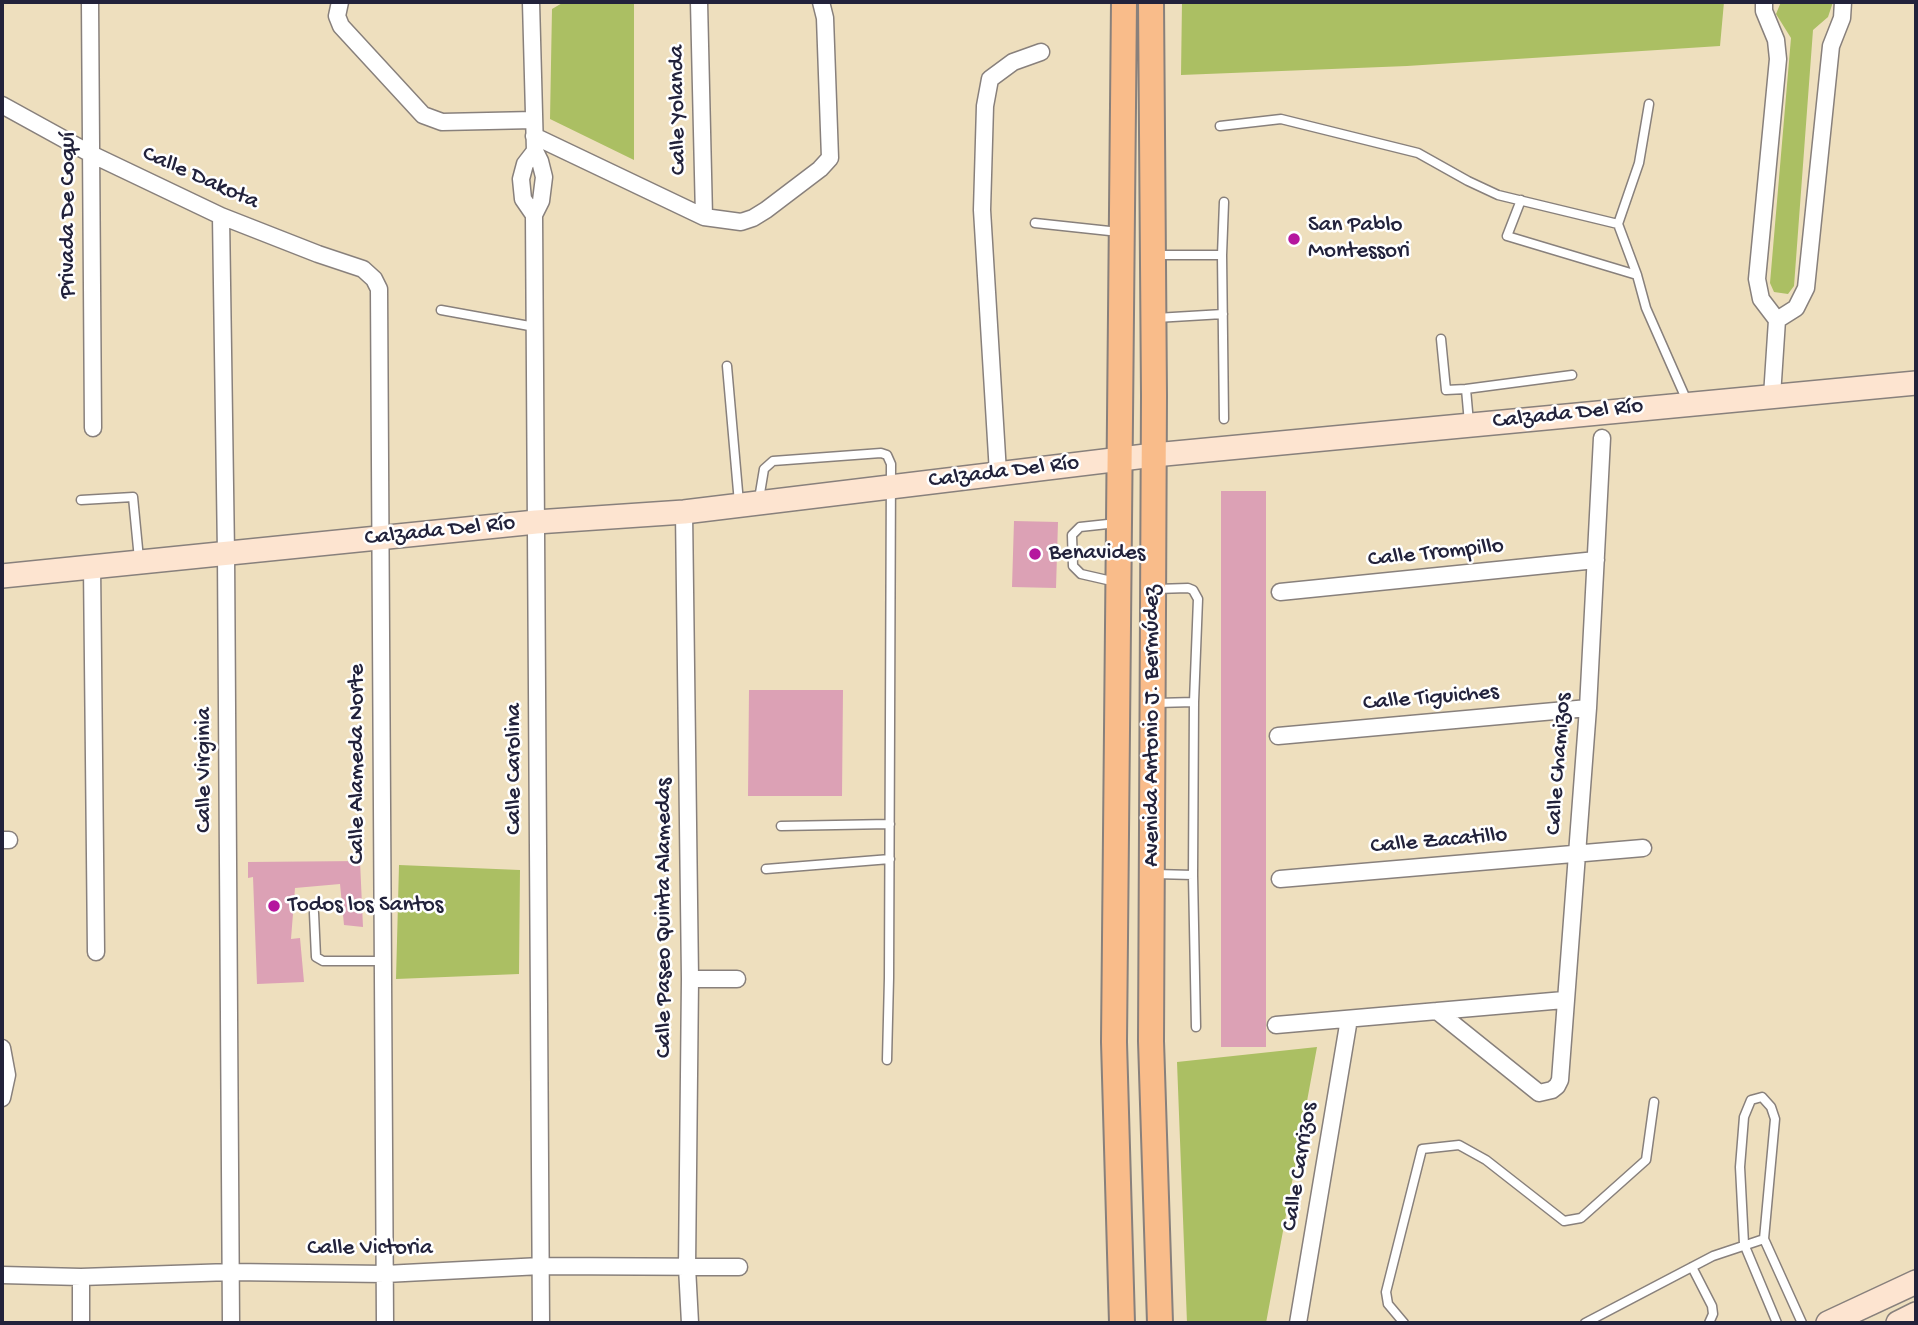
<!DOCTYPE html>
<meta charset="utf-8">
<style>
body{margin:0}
#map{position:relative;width:1918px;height:1325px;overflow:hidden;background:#eedfbe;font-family:"Gochi Hand",sans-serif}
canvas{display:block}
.frame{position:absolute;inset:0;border:4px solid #22223b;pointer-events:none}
</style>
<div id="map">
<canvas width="1918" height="1325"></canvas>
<div class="frame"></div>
</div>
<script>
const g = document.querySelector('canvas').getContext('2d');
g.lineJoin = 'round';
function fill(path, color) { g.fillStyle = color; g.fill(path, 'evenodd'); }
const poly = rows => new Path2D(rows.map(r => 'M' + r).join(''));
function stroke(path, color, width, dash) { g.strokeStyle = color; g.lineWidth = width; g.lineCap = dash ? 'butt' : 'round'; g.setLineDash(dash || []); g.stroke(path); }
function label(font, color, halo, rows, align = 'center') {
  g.font = font + ' "Gochi Hand",sans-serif'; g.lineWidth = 5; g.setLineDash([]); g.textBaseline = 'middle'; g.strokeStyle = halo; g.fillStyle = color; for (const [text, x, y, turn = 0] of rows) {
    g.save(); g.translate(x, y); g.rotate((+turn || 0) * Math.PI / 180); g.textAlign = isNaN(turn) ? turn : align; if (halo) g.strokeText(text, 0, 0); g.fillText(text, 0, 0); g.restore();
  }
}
const green = poly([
 [564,2,634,2,634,160,550,119,552,9],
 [1182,2,1724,2,1720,46,1407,66,1181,75],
 [1781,2,1833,2,1828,17,1813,30,1794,286,1788,294,1774,292,1770,283,1791,38,1776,14],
 [399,865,520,870,519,974,396,979],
 [1317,1047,1266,1323,1187,1323,1177,1062]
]);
const building = poly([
 [1221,491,1266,491,1266,1047,1221,1047],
 [1014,521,1058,522,1056,588,1012,587],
 [749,690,843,690,842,796,748,796],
 [360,861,363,927,344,925,340,884,295,888,291,939,300,938,304,982,257,984,253,877,248,878,248,862]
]);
const lane = poly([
 [1220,126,1281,119,1418,153,1468,181,1498,195,1618,224,1637,275,1646,308,1687,401],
 [1521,200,1507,236,1637,275],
 [1035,223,1119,232],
 [1618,224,1639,163,1649,104],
 [1156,255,1222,255],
 [441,310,535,327],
 [1156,318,1223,314],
 [1441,339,1446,390,1466,389],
 [727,366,739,503],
 [1224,419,1222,255,1224,202],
 [1469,423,1466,389,1572,375],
 [759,499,764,469,773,461,881,453,887,455,891,464,889,978,887,1060],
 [81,500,133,497,139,559],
 [1116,582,1081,574,1073,566,1072,535,1080,527,1117,523],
 [1156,703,1194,702],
 [781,826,890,824],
 [766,869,890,859],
 [1155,874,1193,875,1194,702,1198,599,1193,590,1188,588,1156,589],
 [1193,875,1196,1027],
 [314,913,316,957,323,961,382,961],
 [1692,1267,1712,1306,1713,1314,1709,1323],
 [1404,1323,1388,1304,1386,1292,1422,1149,1459,1145,1486,1160,1564,1221,1581,1218,1646,1160,1654,1102],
 [1585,1323,1713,1256,1764,1239],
 [1777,1323,1744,1244,1740,1167,1744,1117,1751,1100,1762,1097,1771,1107,1775,1119,1764,1239,1802,1323]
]);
const street = poly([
 [90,2,93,428],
 [340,2,337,16,341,26,423,115,442,122,534,120],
 [531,2,535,151,540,161,544,177,541,201,534,215,541,1323],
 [699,2,704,217],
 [1764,2,1764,11,1776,40,1778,59,1757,279,1761,299,1777,320],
 [2,105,91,154,221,216,318,254,363,269,374,279,379,289,385,1323],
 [534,136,704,217,741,222,753,218,766,210,820,169,830,158,825,18,821,2],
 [534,215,523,199,521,179,525,164,535,151],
 [221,216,226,554,231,1323],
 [1777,320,1796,308,1806,288,1831,46,1842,18,1843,2],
 [1772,396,1777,320],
 [998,473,982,210,985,106,990,79,1013,62,1041,52],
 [684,512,690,979,687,1267,690,1323],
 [92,565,96,952],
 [1280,592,1596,560],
 [1278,736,1588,708],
 [2,840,9,840],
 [1280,879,1643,848],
 [690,979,737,979],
 [1437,1011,1539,1093,1552,1090,1557,1086,1560,1080,1588,708,1602,438],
 [1276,1025,1564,1000],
 [2,1048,7,1075,2,1098],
 [2,1275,81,1277,231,1272,385,1274,541,1266,739,1267],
 [81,1323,81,1277],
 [1298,1323,1349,1019]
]);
const secondary = poly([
 [2,576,536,522,684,512,1154,455,1916,383],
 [1828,1323,1916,1282],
 [1898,1323,1916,1314]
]);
const primary = poly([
 [1151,2,1154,396,1151,1041,1160,1323],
 [1122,1323,1114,1042,1124,2]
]);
const markers = [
 [1294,239,7,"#b5179e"],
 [1035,554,7,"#b5179e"],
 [274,906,7,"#b5179e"]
];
const streetNames = [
 ["Calle Yolanda",679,110,-91],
 ["Calle Dakota",200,179,24],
 ["Privada De Coquí",69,215,-90],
 ["Calzada Del Río",1568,415,-6],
 ["Calzada Del Río",1004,473,-7],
 ["Calzada Del Río",440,532,-6],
 ["Calle Trompillo",1436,554,-6],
 ["Calle Tiguiches",1431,699,-5],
 ["Avenida Antonio J. Bermúdez",1153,726,-90],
 ["Calle Alameda Norte",358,764,-90],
 ["Calle Chamizos",1560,764,-86],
 ["Calle Carolina",515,769,-90],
 ["Calle Virginia",205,770,-90],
 ["Calle Zacatillo",1439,842,-5],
 ["Calle Paseo Quinta Alamedas",665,918,-90],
 ["Calle Carrizos",1301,1167,-81],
 ["Calle Victoria",370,1249]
];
const poiNames = [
 ["San Pablo",1308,226],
 ["Montessori",1308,252],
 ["Benavides",1049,554],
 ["Todos los Santos",288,906]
];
fill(green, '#abbf63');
fill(building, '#dca1b5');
stroke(lane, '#88807c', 11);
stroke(street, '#88807c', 19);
stroke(secondary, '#88807c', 26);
stroke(primary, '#88807c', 28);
stroke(lane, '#fff', 8);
stroke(street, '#fff', 16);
stroke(secondary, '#fde4d0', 23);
stroke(primary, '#f9bc8a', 24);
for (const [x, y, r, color] of markers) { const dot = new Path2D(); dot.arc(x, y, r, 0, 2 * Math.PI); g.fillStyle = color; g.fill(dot); stroke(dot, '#fff', 2.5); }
label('23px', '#22223b', '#fff', streetNames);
label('23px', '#22223b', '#fff', poiNames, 'left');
</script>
